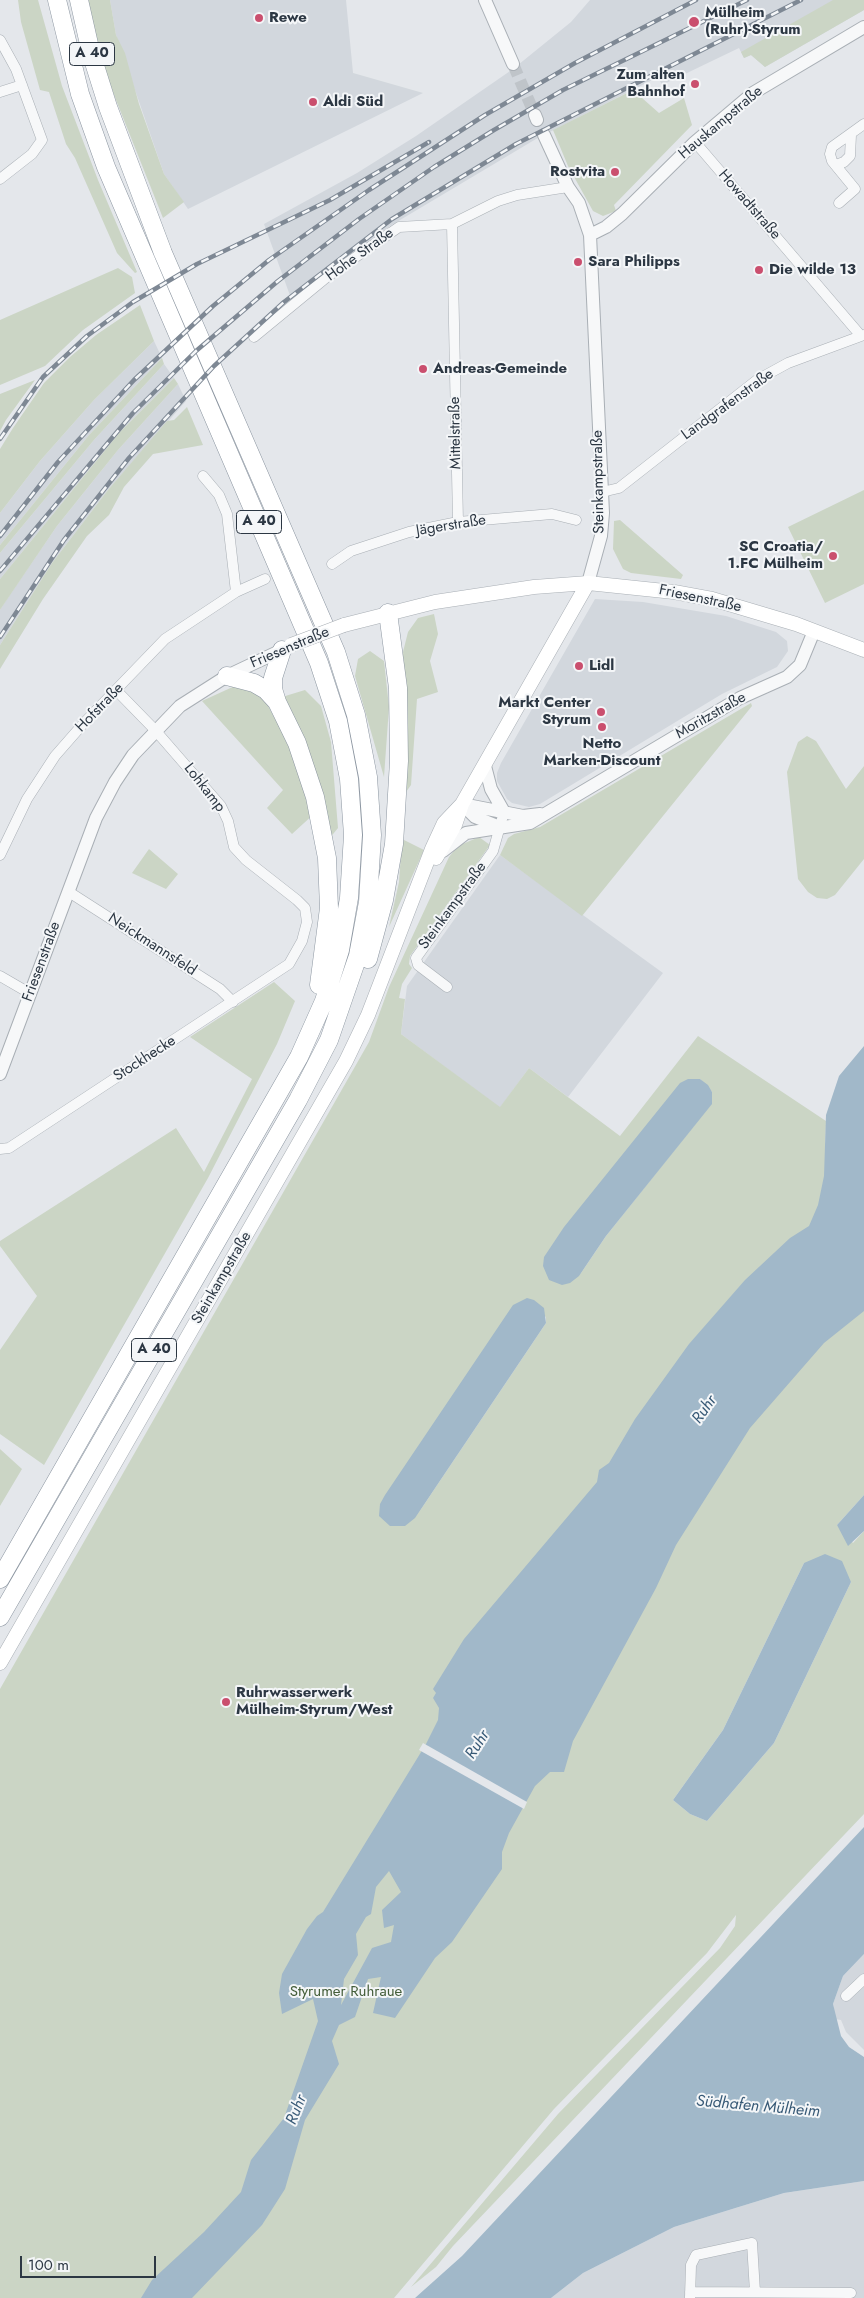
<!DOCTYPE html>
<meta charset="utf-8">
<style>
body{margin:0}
#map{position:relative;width:864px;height:2298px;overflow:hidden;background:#e4e7eb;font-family:Jost,sans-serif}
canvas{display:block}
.scale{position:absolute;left:20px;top:2256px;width:136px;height:22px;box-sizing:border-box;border:2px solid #2c3743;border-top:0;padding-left:6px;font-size:15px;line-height:18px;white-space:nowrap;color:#2c3743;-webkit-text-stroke:4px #f4f6f8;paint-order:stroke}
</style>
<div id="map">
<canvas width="864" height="2298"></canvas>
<div class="scale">100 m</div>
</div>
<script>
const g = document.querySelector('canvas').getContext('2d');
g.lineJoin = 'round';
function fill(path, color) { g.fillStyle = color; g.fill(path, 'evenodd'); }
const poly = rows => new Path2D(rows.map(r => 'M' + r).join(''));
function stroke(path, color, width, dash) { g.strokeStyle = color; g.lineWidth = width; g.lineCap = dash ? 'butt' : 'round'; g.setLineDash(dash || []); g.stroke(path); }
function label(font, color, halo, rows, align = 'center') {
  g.font = font + ' Jost,sans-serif'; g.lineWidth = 4; g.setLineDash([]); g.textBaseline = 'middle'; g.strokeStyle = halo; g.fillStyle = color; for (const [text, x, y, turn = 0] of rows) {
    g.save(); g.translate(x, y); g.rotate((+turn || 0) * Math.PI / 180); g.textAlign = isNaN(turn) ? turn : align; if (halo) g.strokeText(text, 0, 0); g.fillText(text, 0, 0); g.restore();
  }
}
const built = poly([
 [110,0,346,0,353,73,423,93,188,209,164,174,116,35],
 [590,0,864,0,864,10,765,67,751,55,744,58,739,48,662,85,658,77,536,139,390,226,335,266,292,301,264,224,357,173,416,136,513,69,571,22],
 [154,341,162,358,89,435,0,545,0,513,40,461,94,400],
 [164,364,174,378,120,432,0,579,0,553,94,440],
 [178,384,186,401,108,490,52,563,0,645,0,610,5,602,57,526,118,450],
 [595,599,643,602,726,616,776,632,787,641,788,651,777,667,722,694,540,804,529,807,512,803,507,799,497,781,497,773,501,763],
 [500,855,663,973,568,1097,529,1068,500,1108,401,1034,407,986],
 [864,1954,864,2050,846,2032,841,2020,835,2019,833,2004,843,1976],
 [864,2181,864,2298,551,2298,583,2273,674,2227,784,2193]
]);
const green = poly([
 [18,0,38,0,62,86,98,180,137,272,135,273,117,253,75,158,66,144,49,92,40,90,21,22],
 [88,0,110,0,116,35,125,53,139,104,164,174,184,202,163,218,112,90,100,55],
 [833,0,864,0,864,10,765,67,751,55,744,58,741,52],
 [633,90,659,113,684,98,692,125,614,205,616,211,603,216,593,211,568,166,553,130],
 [118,268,132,277,135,293,83,330,45,366,0,385,0,320],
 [140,305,154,341,94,400,40,461,0,513,0,449,13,428,44,383,70,357,96,335],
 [162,358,164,364,94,440,0,553,0,545,89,435],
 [174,378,178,384,118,450,57,526,0,610,0,579,120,432],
 [35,380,6,420,0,431,0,394],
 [187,407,203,445,153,454,124,487,109,515,87,536,43,599,0,669,0,645,52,563,108,490,167,421,174,420],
 [864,490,864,584,825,603,788,527],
 [620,520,683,575,681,579,631,573,623,569,613,549,614,521],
 [434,614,438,634,430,661,438,692,417,699,411,785,406,792,403,652,408,632,418,618],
 [370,651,384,661,389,707,384,777,355,676,358,659],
 [237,685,258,692,267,704,292,750,315,813,292,834,267,808,283,790,202,701],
 [305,690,321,706,331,742,338,828,329,839,282,697],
 [751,703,752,706,582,916,500,855,508,838,514,834,540,827],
 [807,736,816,741,846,789,864,766,864,859,835,895,827,899,817,898,808,892,798,879,787,772,798,742],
 [479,837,490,845,410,956,409,964,412,968,402,984,399,998,405,999,401,1034,500,1107,529,1068,620,1136,698,1036,826,1121,825,1157,864,1053,864,1495,837,1525,853,1543,864,1531,864,1814,453,2246,436,2267,411,2287,558,2114,720,1948,735,1926,736,1915,707,1953,554,2109,394,2298,0,2298,0,1689,369,1042,389,987,449,857,458,846],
 [700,1079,712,1092,711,1104,606,1236,579,1276],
 [546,1316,546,1323,415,1518],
 [804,1563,851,1582,774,1743,707,1821,690,1814,673,1800,723,1730],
 [402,839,424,850,389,927,399,882],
 [149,849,178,874,166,889,132,873],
 [274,982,295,1001,277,1044,208,1178,44,1465,0,1434,0,1350,37,1296,0,1246,0,1241,176,1128,204,1172,252,1079,190,1037],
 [0,1449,22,1469,0,1506]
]);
const water = poly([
 [864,1046,864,1311,824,1343,750,1428,676,1545,656,1588,573,1741,564,1772,550,1772,535,1786,509,1833,502,1852,502,1869,452,1942,435,1958,395,2018,373,2013,381,1977,368,1979,355,2017,339,2025,332,2041,339,2064,305,2120,285,2189,262,2225,192,2298,141,2298,152,2280,204,2232,241,2192,251,2160,284,2118,318,2021,313,1999,282,2014,279,1993,282,1974,307,1929,317,1916,323,1912,426,1744,438,1720,439,1708,433,1698,436,1693,433,1689,464,1639,597,1482,599,1470,609,1463,635,1419,689,1344,745,1280,790,1238,809,1226,818,1205,824,1176,826,1115,839,1076],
 [389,1871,401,1892,382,1910,384,1928,394,1925,391,1942,372,1948,341,2005,344,1979,358,1955,356,1934,366,1917,371,1914,376,1887],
 [688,1079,700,1079,708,1085,712,1092,712,1104,606,1236,579,1276,570,1283,562,1285,549,1280,543,1266,544,1257,564,1227,680,1083],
 [527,1298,534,1300,544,1308,546,1323,415,1518,405,1526,390,1526,379,1516,380,1504,385,1495,513,1305],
 [864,1495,864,1531,848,1546,837,1525],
 [825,1554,842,1561,851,1582,774,1743,707,1821,690,1814,673,1800,723,1730,804,1563],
 [864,1827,864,1954,843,1976,833,2004,841,2036,849,2047,864,2057,864,2181,784,2193,674,2227,583,2273,551,2298,415,2298,462,2256]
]);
const pier = poly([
 [423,1743,527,1802,524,1809,419,1750]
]);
const tertiaryTunnel = poly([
 [513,64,535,115]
]);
const minor = poly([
 [0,40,16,69,42,140,32,154,0,179],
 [0,92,22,85],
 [695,142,861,336],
 [836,165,844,162,850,156,851,135],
 [839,203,855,189,832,161,830,154,832,147,864,124],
 [452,224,458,522],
 [254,337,327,277,399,227,452,224,498,201,517,195,568,187],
 [602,492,619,488,757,380,788,363,864,335],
 [332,564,351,551,409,532,458,522,552,514,576,520],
 [236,592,265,579],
 [0,855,27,799,55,756,83,724,165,639,236,592,227,514,219,495,203,476],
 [69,892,220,989,233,1002],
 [0,976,31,994],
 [447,987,418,965,416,958,493,851,504,812],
 [0,1149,9,1148,289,964,302,941,307,922,305,908,297,900,246,860,234,847,228,821,221,806,155,730,117,691],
 [846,1996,864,1979],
 [690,2292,851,2293],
 [690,2297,691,2265,696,2255,752,2243,755,2292]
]);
const tertiary = poly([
 [485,0,513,64],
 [535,115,537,120],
 [544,135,568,187,579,203,590,235,603,513,601,536,588,583],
 [590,235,606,227,622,214,695,142,753,93,864,27],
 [485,766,491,789,504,812],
 [462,804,523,816,540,814],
 [462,804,475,817,500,827],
 [443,851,466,833,530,823,740,698,787,677,800,665,814,631],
 [0,1074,96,818,115,782,133,755,180,706,227,676,282,650]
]);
const secondary = poly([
 [344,625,435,602,534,587,588,583,674,592,712,599,796,624,864,650],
 [436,858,455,825,462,804,588,583],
 [0,1663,346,1061,368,1015,432,849,444,823,462,804]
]);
const motorway = poly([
 [282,650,273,678,273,689,277,702,297,743,315,797,327,858,329,908,319,985],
 [227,676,254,683,266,690,277,702],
 [368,959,384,900,394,844,399,761,398,688,388,613],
 [0,1579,299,1057,324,1001,340,950,349,898,353,835,349,779,338,721,319,663,106,167,80,94,57,0],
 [0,1617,298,1100,329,1040,358,956,368,902,372,835,368,777,356,715,336,652,163,253,108,107,91,53,79,0]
]);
const rail = poly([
 [0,439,43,377,87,336,133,302,197,264,330,200,429,142],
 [0,536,58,462,134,380,213,306,269,260,369,190,485,115,575,63,696,0],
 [0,571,133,413,196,351,278,281,359,219,434,167,494,130,563,90,747,0],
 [0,637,64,540,129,458,214,366,284,302,392,219,516,144,801,0]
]);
const secondaryBridge = poly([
 [291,645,344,625]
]);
const markers = [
 [259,18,5,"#ca4f6e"],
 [694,22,6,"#ca4f6e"],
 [695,84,5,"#ca4f6e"],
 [313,102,5,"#ca4f6e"],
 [615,172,5,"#ca4f6e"],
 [578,262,5,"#ca4f6e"],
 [759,270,5,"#ca4f6e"],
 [423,369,5,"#ca4f6e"],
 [833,556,5,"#ca4f6e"],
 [579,666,5,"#ca4f6e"],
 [601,712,5,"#ca4f6e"],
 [602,727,5,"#ca4f6e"],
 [226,1702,5,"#ca4f6e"]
];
const shields = [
 [92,54,45],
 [259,522,45],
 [154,1350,45]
];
const shieldNames = [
 ["A 40",92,54],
 ["A 40",259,522],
 ["A 40",154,1350]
];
const poiNames = [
 ["Mülheim",705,13],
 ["(Ruhr)-Styrum",705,30],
 ["Rewe",269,18],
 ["Zum alten",685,75,"right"],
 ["Bahnhof",685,92,"right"],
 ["Aldi Süd",323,102],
 ["Rostvita",605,172,"right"],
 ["Sara Philipps",588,262],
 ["Die wilde 13",769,270],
 ["Andreas-Gemeinde",433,369],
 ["SC Croatia/",823,547,"right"],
 ["1.FC Mülheim",823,564,"right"],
 ["Lidl",589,666],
 ["Markt Center",591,703,"right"],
 ["Styrum",591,720,"right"],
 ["Netto",602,744,"center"],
 ["Marken-Discount",602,761,"center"],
 ["Ruhrwasserwerk",236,1693],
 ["Mülheim-Styrum/West",236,1710]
];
const streetNames = [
 ["Hauskampstraße",721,123,-40],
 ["Howadtstraße",749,205,49],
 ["Hohe Straße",360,255,-36],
 ["Landgrafenstraße",728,405,-36],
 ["Mittelstraße",456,433,-91],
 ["Steinkampstraße",599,482,-91],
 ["Jägerstraße",451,526,-9],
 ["Friesenstraße",700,599,12],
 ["Friesenstraße",290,648,-23],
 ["Hofstraße",100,708,-46],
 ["Moritzstraße",711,716,-30],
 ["Lohkamp",204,788,52],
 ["Steinkampstraße",453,906,-54],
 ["Neickmannsfeld",152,945,33],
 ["Friesenstraße",42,962,-70],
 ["Stockhecke",145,1059,-33],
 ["Steinkampstraße",222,1278,-60]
];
const parkNames = [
 ["Styrumer Ruhraue",346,1992]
];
const waterNames = [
 ["Ruhr",705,1410,-55],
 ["Ruhr",478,1745,-57],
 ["Südhafen Mülheim",758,2107,5],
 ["Ruhr",297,2110,-68]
];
fill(built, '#d2d7dd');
fill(green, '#cbd5c5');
fill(water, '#a1b8c9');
fill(pier, '#e4e7eb');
stroke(tertiaryTunnel, '#bfc4c9', 12, [12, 6]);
stroke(minor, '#a9afb5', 11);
stroke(tertiary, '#a9afb5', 14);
stroke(secondary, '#a9afb5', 15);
stroke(motorway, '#8c96a1', 19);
stroke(minor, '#f7f8f9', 10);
stroke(tertiary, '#f7f8f9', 12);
stroke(secondary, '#fff', 14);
stroke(motorway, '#fff', 18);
stroke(rail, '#7e8894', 4.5);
stroke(rail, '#f4f6f8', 2.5, [8]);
stroke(secondaryBridge, '#a9afb5', 15, []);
stroke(secondaryBridge, '#fff', 14);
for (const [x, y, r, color] of markers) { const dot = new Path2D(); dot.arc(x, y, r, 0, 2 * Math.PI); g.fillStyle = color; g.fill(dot); stroke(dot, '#f4f6f8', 2); }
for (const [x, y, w] of shields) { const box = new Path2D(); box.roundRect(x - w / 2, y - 11.5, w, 23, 4); g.fillStyle = '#f4f6f8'; g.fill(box); stroke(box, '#2c3743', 1); }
label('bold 14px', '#2c3743', null, shieldNames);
label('bold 15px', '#2c3743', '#f4f6f8', poiNames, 'left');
label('15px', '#2c3743', '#f4f6f8', streetNames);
label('15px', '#445e3a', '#f4f6f8', parkNames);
label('italic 16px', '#375976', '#f4f6f8', waterNames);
</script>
